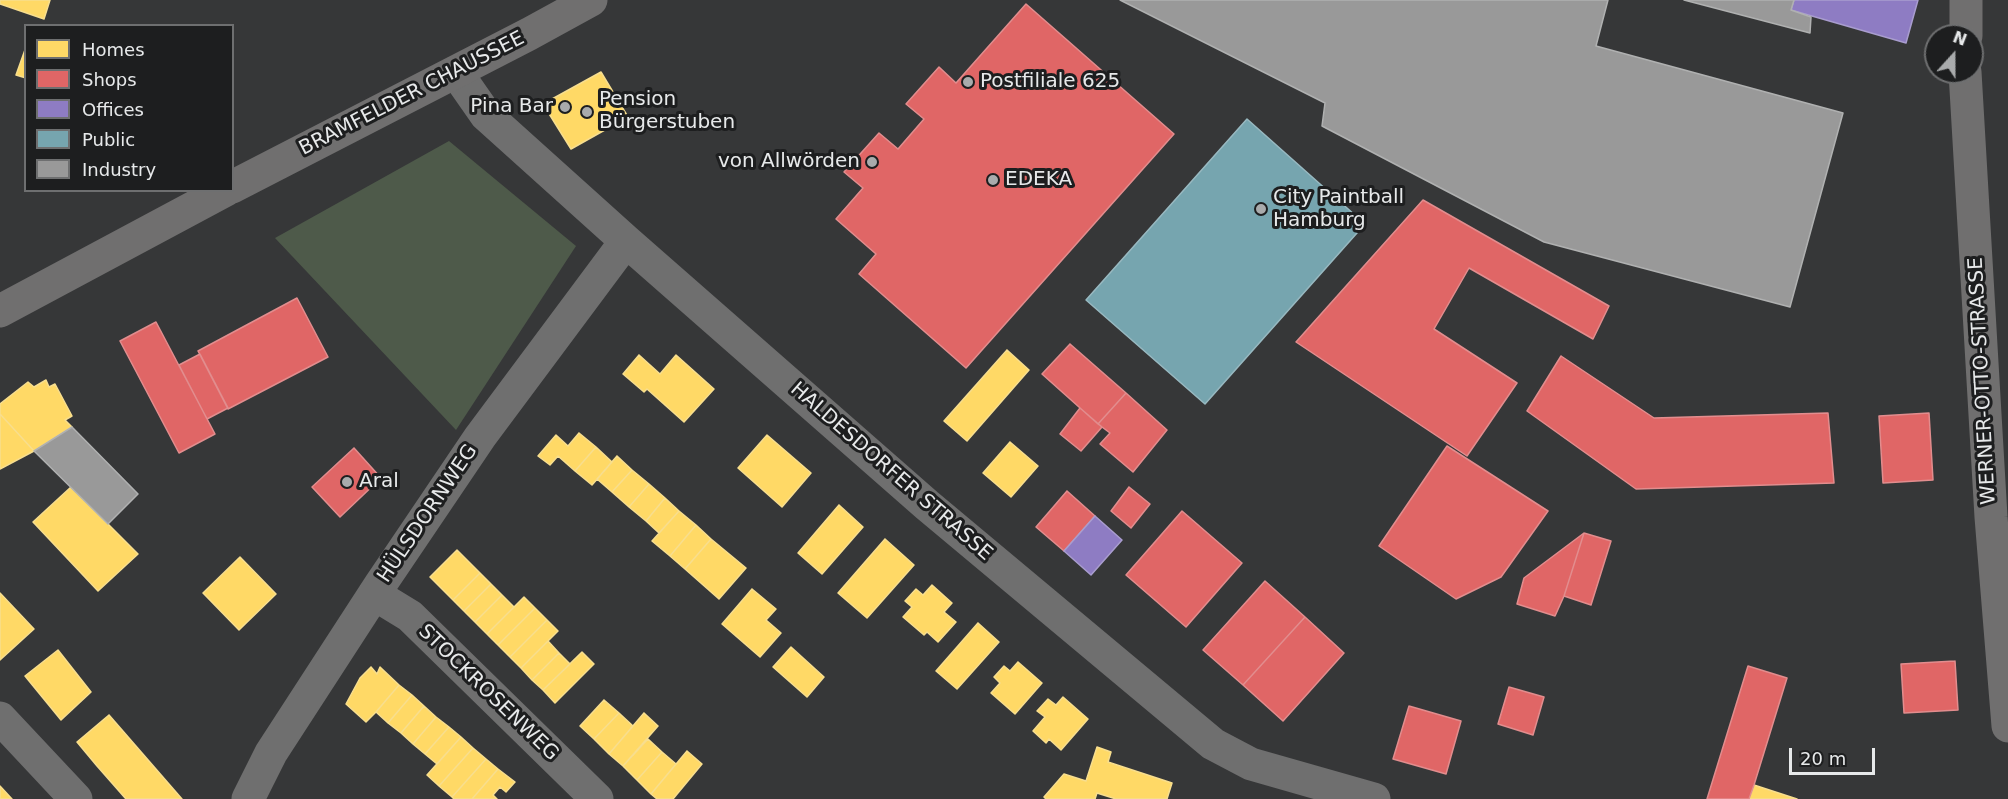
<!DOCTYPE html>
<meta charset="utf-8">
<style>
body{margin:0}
#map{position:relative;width:2008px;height:799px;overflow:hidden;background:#363738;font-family:"DejaVu Sans",sans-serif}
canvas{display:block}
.legend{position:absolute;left:24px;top:24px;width:210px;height:168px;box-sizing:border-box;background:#1d1e1f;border:2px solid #6e6f70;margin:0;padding:8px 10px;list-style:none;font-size:18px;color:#e7e9ea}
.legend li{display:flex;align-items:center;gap:12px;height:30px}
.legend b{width:30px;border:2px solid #6e6f70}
.north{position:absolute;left:1924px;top:24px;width:60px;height:60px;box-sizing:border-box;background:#1d1e1f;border:2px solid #6e6f70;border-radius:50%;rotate:21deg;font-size:16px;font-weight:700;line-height:24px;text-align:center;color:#e7e9ea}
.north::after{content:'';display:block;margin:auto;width:21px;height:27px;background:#a9abac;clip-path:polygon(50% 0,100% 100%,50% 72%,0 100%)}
.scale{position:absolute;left:1789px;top:748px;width:86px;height:27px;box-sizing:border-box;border:3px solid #e7e9ea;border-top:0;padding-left:8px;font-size:18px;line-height:21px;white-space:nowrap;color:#e7e9ea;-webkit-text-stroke:4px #1d1e1f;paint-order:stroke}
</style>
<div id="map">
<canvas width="2008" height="799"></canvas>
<ul class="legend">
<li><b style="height:16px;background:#ffd966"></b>Homes</li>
<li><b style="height:16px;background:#e06666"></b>Shops</li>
<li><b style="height:16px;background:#8e7cc3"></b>Offices</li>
<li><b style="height:16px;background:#76a5af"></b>Public</li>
<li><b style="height:16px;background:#999"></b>Industry</li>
</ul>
<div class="north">N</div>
<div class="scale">20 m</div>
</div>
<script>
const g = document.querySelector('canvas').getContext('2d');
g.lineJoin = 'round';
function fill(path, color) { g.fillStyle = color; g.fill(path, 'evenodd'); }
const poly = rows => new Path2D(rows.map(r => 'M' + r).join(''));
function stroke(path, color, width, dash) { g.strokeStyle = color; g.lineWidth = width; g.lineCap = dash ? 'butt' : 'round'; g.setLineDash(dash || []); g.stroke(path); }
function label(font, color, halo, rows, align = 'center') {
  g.font = font + ' "DejaVu Sans",sans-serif'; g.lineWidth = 6; g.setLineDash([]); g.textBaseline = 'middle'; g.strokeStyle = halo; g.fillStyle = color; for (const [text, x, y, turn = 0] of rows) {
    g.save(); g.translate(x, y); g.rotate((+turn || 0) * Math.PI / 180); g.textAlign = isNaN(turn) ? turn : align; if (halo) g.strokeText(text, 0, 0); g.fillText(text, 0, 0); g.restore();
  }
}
const green = poly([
 [449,141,576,246,456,430,275,238]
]);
const homes = poly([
 [0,0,50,0,44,19,0,4,0,0],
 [26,47,26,78,16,75,26,47],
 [601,72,628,117,571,149,543,104,601,72],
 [1007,350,1029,370,967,441,944,421,1007,350],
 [639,355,660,374,676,355,714,389,684,422,647,389,644,392,623,374,639,355],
 [46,380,49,387,55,384,72,416,65,420,72,427,34,451,0,414,0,404,28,382,34,387,46,380],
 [0,414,34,451,0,469,0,414],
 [579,433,596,447,575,471,558,456,550,465,538,456,556,435,568,446,579,433],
 [767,435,811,473,782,507,738,468,767,435],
 [1010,442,1038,466,1011,497,983,473,1010,442],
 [596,447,612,462,592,485,575,471,596,447],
 [617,456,632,470,612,492,597,479,617,456],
 [632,470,649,484,629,507,612,492,632,470],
 [649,484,665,498,646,521,629,507,649,484],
 [71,487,138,554,98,591,33,522,71,487],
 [665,498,679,511,659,533,646,521,665,498],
 [839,505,863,527,822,574,798,553,839,505],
 [679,511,696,525,670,556,652,541,679,511],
 [696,525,711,539,685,569,670,556,696,525],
 [711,539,746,568,719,599,685,569,711,539],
 [885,539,914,565,867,618,838,593,885,539],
 [457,550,480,573,453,600,430,577,457,550],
 [240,557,276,594,239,630,203,593,240,557],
 [480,573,491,584,464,611,453,600,480,573],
 [491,584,502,595,475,622,464,611,491,584],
 [932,585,952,603,944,612,956,622,938,642,927,632,924,635,903,617,912,607,905,601,916,589,923,595,932,585],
 [752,589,776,609,766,620,781,633,760,657,722,624,752,589],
 [0,593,34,629,0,660,0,593],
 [502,595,514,607,487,634,475,622,502,595],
 [524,597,535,608,498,645,487,634,524,597],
 [535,608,547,620,510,657,498,645,535,608],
 [547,620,558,631,521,668,510,657,547,620],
 [978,623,999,642,957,689,936,671,978,623],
 [548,641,559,653,532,680,521,668,548,641],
 [791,647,824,677,807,697,773,667,791,647],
 [58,650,91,692,61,720,25,676,58,650],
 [582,652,594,664,555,703,543,690,582,652],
 [559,653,570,664,543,690,532,680,559,653],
 [1018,662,1042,683,1015,714,991,693,1000,683,994,677,1004,666,1010,671,1018,662],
 [371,667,377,674,380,667,399,685,376,712,366,722,346,704,360,678,371,667],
 [399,685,412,695,388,723,376,712,399,685],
 [412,695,424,706,401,733,388,723,412,695],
 [1063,697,1088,719,1061,750,1049,739,1046,743,1033,731,1045,717,1037,711,1048,699,1056,705,1063,697],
 [604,700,619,713,594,739,580,726,604,700],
 [424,706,436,717,413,744,401,733,424,706],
 [619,713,633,726,609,754,594,739,619,713],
 [644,713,658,726,623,766,609,754,644,713],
 [109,715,182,799,126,799,97,766,77,742,109,715],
 [436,717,449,727,425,754,413,744,436,717],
 [449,727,461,737,437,764,425,754,449,727],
 [461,737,473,748,439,786,427,775,461,737],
 [648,739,662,752,637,780,623,766,648,739],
 [1097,747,1111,752,1108,762,1172,783,1167,799,1116,799,1097,793,1095,799,1046,799,1044,797,1064,774,1086,781,1097,747],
 [473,748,486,759,452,797,439,786,473,748],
 [687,751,702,764,673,799,657,799,651,794,687,751],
 [662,752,676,764,651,794,637,780,662,752],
 [486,759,498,769,472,799,454,799,452,797,486,759],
 [498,769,515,782,506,792,500,787,493,795,497,799,472,799,498,769],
 [1754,785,1797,799,1749,799,1754,785],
 [0,786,12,799,0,799,0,786]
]);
const shops = poly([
 [1026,4,1174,134,966,368,859,274,876,254,836,219,863,188,844,172,879,133,898,149,924,119,906,104,939,67,956,83,1026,4],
 [1423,200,1609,306,1593,339,1469,268,1434,329,1517,383,1467,456,1296,342,1423,200],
 [297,298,328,357,228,409,198,351,297,298],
 [156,322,215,434,179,453,120,341,156,322],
 [1070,344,1126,393,1098,424,1042,374,1070,344],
 [200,354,228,408,207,419,179,365,200,354],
 [1561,356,1654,418,1828,413,1834,483,1636,489,1527,411,1561,356],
 [1126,393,1167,430,1133,472,1100,444,1110,433,1098,424,1126,393],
 [1080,408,1102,427,1081,451,1060,434,1080,408],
 [1929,413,1933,480,1883,483,1879,416,1929,413],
 [1447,446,1548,511,1501,577,1456,599,1379,546,1447,446],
 [354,448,381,478,340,517,312,487,354,448],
 [1129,487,1150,504,1131,528,1111,511,1129,487],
 [1067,491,1095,516,1064,551,1036,527,1067,491],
 [1182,511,1242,563,1186,627,1126,575,1182,511],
 [1584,533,1564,596,1555,616,1517,604,1524,578,1584,533],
 [1584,533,1611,541,1591,605,1564,596,1584,533],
 [1265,581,1305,617,1243,685,1203,650,1265,581],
 [1305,617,1344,653,1283,721,1243,685,1305,617],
 [1955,661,1958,710,1904,713,1901,664,1955,661],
 [1748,666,1787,678,1754,785,1749,799,1707,799,1748,666],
 [1509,687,1544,697,1533,735,1498,724,1509,687],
 [1409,706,1461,721,1446,774,1393,759,1409,706]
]);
const offices = poly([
 [1794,0,1918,0,1906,43,1791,10,1794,0],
 [1095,516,1122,540,1091,575,1064,551,1095,516]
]);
const public = poly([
 [1247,119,1365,224,1205,404,1086,300,1247,119]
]);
const industry = poly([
 [1120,0,1608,0,1596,46,1843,113,1790,307,1544,242,1322,126,1325,103,1120,0],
 [1684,0,1794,0,1791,10,1811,17,1810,33,1684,0],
 [72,427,138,494,108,524,34,451,72,427]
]);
const minor = poly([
 [456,72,486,115,626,241,927,505,1213,744,1251,764,1374,799],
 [374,594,410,616,597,799],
 [0,718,76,799],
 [248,799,271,753,380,585,480,437,626,241]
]);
const major = poly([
 [1966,36,1966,0],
 [1965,72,1991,517,2008,726],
 [232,187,529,34,591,0],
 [0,311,226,190]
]);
const markers = [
 [968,82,6,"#a9abac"],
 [565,107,6,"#a9abac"],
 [587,112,6,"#a9abac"],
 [872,162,6,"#a9abac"],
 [993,180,6,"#a9abac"],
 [1261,209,6,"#a9abac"],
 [347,482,6,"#a9abac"]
];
const poiNames = [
 ["Postfiliale 625",980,82],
 ["Pension",599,100],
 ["Bürgerstuben",599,123],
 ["Pina Bar",553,107,"right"],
 ["von Allwörden",860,162,"right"],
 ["EDEKA",1005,180],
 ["City Paintball",1273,198],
 ["Hamburg",1273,221],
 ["Aral",359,482]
];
const streetNames = [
 ["BRAMFELDER CHAUSSEE",412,94,-27],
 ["WERNER-OTTO-STRASSE",1983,381,-93],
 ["HALDESDORFER STRASSE",891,472,41],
 ["HÜLSDORNWEG",428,514,-56],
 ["STOCKROSENWEG",488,693,44]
];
fill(green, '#4e5a4a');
fill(homes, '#ffd966');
stroke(homes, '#f8de8e', 1.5);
fill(shops, '#e06666');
stroke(shops, '#e28d8e', 1.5);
fill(offices, '#8e7cc3');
stroke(offices, '#a99dcf', 1.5);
fill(public, '#76a5af');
stroke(public, '#98b9c1', 1.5);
fill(industry, '#999');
stroke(industry, '#b0b1b1', 1.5);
stroke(minor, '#6f6f6f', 33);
stroke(major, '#706f6f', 33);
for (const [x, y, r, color] of markers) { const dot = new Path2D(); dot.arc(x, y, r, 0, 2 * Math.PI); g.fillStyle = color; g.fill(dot); stroke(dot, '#1d1e1f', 2); }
label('20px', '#e7e9ea', '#1d1e1f', poiNames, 'left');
label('20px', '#e7e9ea', '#1d1e1f', streetNames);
</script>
